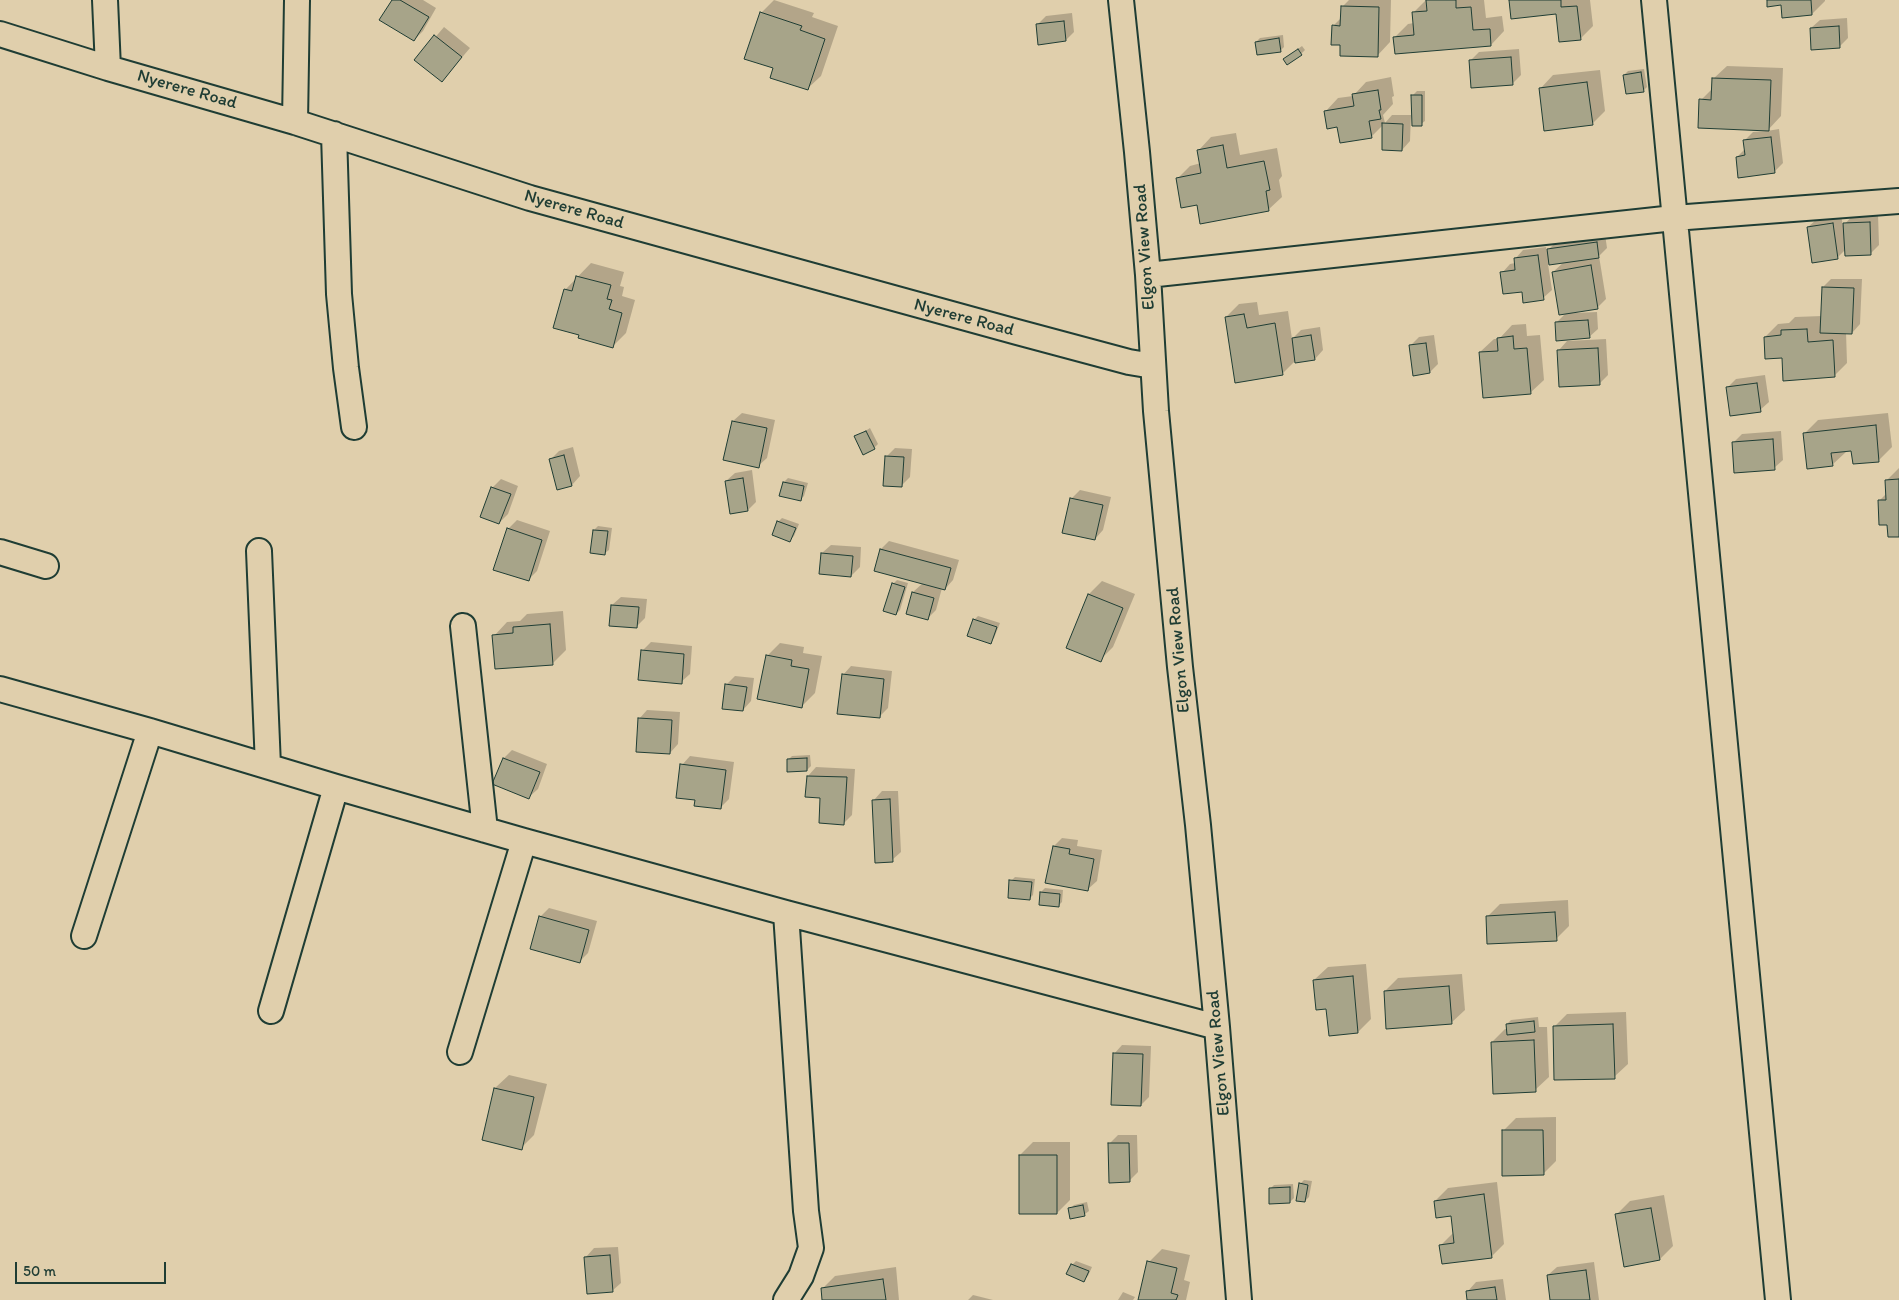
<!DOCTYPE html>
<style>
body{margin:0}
#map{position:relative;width:1899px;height:1300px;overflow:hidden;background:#e0cfac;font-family:Itim,sans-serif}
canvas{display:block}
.scale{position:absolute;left:15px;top:1262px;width:151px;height:22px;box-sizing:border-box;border:2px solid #1f3d34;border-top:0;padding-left:6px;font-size:15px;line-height:18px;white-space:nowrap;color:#1f3d34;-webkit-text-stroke:4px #e0cfac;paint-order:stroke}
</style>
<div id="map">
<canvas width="1899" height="1300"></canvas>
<div class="scale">50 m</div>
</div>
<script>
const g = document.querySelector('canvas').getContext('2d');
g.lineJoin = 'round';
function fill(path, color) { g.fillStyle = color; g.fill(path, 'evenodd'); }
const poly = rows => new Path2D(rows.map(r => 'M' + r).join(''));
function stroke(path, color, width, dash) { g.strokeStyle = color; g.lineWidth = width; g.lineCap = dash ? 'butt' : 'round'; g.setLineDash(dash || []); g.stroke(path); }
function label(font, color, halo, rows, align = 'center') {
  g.font = font + ' Itim,sans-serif'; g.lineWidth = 5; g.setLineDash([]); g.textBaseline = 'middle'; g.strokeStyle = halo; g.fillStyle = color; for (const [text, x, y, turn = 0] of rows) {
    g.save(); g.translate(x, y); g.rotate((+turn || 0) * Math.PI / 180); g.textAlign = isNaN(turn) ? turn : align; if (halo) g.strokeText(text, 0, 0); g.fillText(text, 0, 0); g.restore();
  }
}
const shadow = poly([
 [393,0,423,0,436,8,423,31,414,40],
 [774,0,814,13,812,17,838,26,821,76,807,89,774,68,761,13],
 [1349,0,1391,0,1390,42,1377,56,1333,26,1342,17,1342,7],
 [1426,0,1484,0,1486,18,1502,16,1504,31,1491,45,1395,37,1408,24,1414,23,1413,13],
 [1510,0,1590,0,1593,26,1580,39,1557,12],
 [1768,0,1825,0,1825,1,1812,14],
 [1072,13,1074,32,1066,40,1037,25,1046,16],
 [1847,18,1848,38,1839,47,1811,28,1820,20],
 [444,27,470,48,442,81,416,60],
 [1283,35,1284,47,1280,51,1256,42,1260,38],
 [1302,46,1305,50,1301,54,1284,59],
 [1519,49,1521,75,1512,84,1470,61,1479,52],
 [1727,66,1783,68,1781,116,1767,131,1779,129,1783,163,1774,172,1737,157,1745,149,1744,141,1753,132,1766,131,1701,100,1713,88,1713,79],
 [1644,69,1647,87,1643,91,1624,75,1628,71],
 [1600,70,1605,111,1592,124,1540,89,1553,75],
 [1391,77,1394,96,1392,97,1393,104,1383,115,1385,123,1392,115,1411,115,1410,141,1402,150,1384,124,1371,137,1338,125,1325,112,1338,98,1353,96,1366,82],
 [1417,91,1425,91,1425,121,1421,124,1413,95],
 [1236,133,1240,155,1277,148,1282,176,1279,180,1282,197,1268,210,1198,203,1177,179,1190,166,1201,163,1198,151,1211,137],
 [1878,214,1879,245,1870,254,1846,249,1837,258,1808,227,1817,219,1841,215,1843,226,1853,215],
 [1605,234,1607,248,1599,256,1606,299,1598,307,1573,312,1574,313,1597,312,1598,329,1589,337,1556,323,1566,313,1553,272,1564,262,1548,264,1552,290,1543,298,1523,290,1502,273,1510,264,1515,263,1515,259,1523,250,1546,247,1547,251,1557,241],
 [591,263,624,272,620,286,624,287,622,296,635,300,626,333,613,346,580,335,565,290],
 [1831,279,1862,279,1860,324,1852,333,1846,332,1847,363,1834,376,1783,357,1765,337,1778,324,1789,323,1795,317,1822,316,1823,287],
 [1257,302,1259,315,1288,311,1292,339,1301,330,1320,327,1323,350,1315,359,1296,360,1282,374,1226,317,1239,304],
 [1526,324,1527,336,1540,335,1544,380,1530,393,1480,352,1494,339,1499,339,1512,325],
 [1434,335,1438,364,1430,372,1410,346,1419,337],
 [1606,339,1608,375,1599,384,1559,350,1567,341],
 [1765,375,1769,402,1760,410,1728,387,1736,379],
 [742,413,775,420,767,458,758,466,733,421],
 [1888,413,1892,447,1879,460,1852,449,1845,450,1846,452,1832,465,1805,433,1818,420],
 [870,428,878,444,874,448,856,437],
 [1781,431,1783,460,1774,468,1733,443,1742,434],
 [573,447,580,476,572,485,558,489,550,460,559,451],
 [895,448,912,449,910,477,901,486,886,457],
 [1899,468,1899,535,1889,524,1879,501,1887,493,1886,481],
 [752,470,756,502,748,510,726,481,735,473],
 [788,478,808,483,804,496,800,500,784,482],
 [501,479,518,486,508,514,499,523,492,488],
 [1080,490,1111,497,1103,530,1095,539,1071,499],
 [782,518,799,524,794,536,790,540,778,522],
 [517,520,550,531,537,571,528,580,508,529],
 [598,526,612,528,609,550,605,553,594,530],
 [889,541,959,560,953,580,945,589,942,588,936,610,927,619,913,592,923,583,881,549],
 [831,545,861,547,860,567,851,576,822,553],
 [897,580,908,583,900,610,896,614,893,584],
 [1102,581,1135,594,1113,647,1100,660,1089,594],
 [621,597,647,599,645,618,636,627,612,605],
 [563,611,566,650,553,663,494,636,507,622,520,621,527,614],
 [978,616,1000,623,994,638,990,642,974,620],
 [651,642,692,646,690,674,681,682,642,651],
 [780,643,804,647,803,653,822,656,815,693,802,706,767,656],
 [851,666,892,671,888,708,879,717,843,675],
 [735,676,754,678,751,701,743,710,727,684],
 [647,710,680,712,678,744,670,753,639,719],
 [512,750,547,764,538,789,529,797,504,758],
 [810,755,811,766,807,770,788,760,792,756],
 [690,756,734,762,729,799,720,808,696,799,682,765],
 [816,767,855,769,852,815,844,823,808,776],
 [882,791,898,791,901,852,892,860,874,800],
 [1062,838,1078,840,1077,846,1102,850,1097,881,1088,889,1054,846],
 [1015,877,1035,879,1033,895,1029,899,1011,881],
 [1045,888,1063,890,1062,902,1058,906,1041,892],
 [1568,900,1569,926,1556,939,1487,917,1500,904],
 [549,908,597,921,588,953,579,962,540,917],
 [1366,964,1371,1019,1358,1032,1327,1008,1314,980,1328,967],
 [1462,974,1465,1010,1451,1023,1385,991,1398,978],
 [1626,1012,1628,1064,1614,1077,1554,1027,1567,1014],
 [1538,1017,1539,1027,1547,1027,1549,1077,1535,1090,1492,1042,1505,1029,1508,1029,1507,1024,1511,1020],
 [1122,1045,1151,1046,1149,1097,1141,1105,1114,1054],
 [509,1075,547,1084,534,1135,521,1148,495,1088],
 [1556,1117,1556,1161,1543,1174,1503,1131,1516,1118],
 [1118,1135,1137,1135,1138,1172,1129,1181,1109,1144],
 [1033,1142,1070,1142,1070,1200,1057,1213,1020,1155],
 [1304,1180,1312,1181,1309,1197,1305,1201,1300,1184],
 [1497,1182,1504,1244,1491,1257,1441,1245,1454,1232,1452,1215,1435,1201,1448,1188],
 [1293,1184,1294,1198,1290,1202,1270,1189,1274,1185],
 [1664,1195,1673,1246,1660,1259,1616,1215,1630,1201],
 [1087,1202,1089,1211,1085,1214,1070,1209,1074,1205],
 [618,1247,621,1283,612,1291,586,1257,594,1248],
 [1162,1249,1190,1255,1184,1280,1190,1282,1186,1300,1140,1300,1149,1262],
 [1076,1261,1092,1267,1088,1276,1084,1280,1072,1265],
 [1594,1262,1599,1300,1551,1300,1548,1275,1557,1267],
 [896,1267,899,1300,824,1300,822,1289,835,1276],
 [1503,1279,1506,1300,1469,1300,1468,1291,1476,1282],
 [1123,1292,1135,1297,1133,1300,1118,1300],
 [973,1295,993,1300,968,1300]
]);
const building = poly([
 [392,0,400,0,429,17,414,41,379,20,392,0],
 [1426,0,1456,0,1456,8,1471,7,1473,30,1490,29,1491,46,1395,54,1393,37,1414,35,1412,12,1427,11,1426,0],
 [1509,0,1561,0,1561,7,1577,6,1581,40,1559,42,1556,14,1511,19,1509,0],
 [1767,0,1811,0,1812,15,1782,18,1781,5,1767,7,1767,0],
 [1341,6,1379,7,1378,57,1340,56,1340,45,1331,45,1332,25,1340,26,1341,6],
 [760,12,802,26,800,30,825,39,808,90,770,78,773,68,744,59,760,12],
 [1064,21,1066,41,1038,45,1036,24,1064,21],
 [1839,26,1840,48,1811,50,1810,28,1839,26],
 [434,35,462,57,442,82,414,60,434,35],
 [1279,38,1281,52,1257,55,1255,42,1279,38],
 [1298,49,1302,55,1287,65,1283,59,1298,49],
 [1511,57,1513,85,1471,88,1469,60,1511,57],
 [1641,72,1644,92,1626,94,1623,75,1641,72],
 [1712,78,1771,80,1769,131,1698,128,1699,99,1711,100,1712,78],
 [1587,82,1593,125,1544,131,1539,88,1587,82],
 [1378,90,1381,110,1379,110,1381,119,1369,121,1372,138,1340,143,1337,127,1327,129,1324,111,1354,106,1352,94,1378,90],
 [1411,95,1422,95,1422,126,1412,126,1411,95],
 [1382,123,1403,124,1402,151,1382,150,1382,123],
 [1771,137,1775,173,1738,178,1736,157,1745,155,1743,140,1771,137],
 [1223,145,1227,168,1264,161,1270,190,1266,191,1269,211,1200,224,1197,205,1181,208,1176,178,1201,173,1197,150,1223,145],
 [1870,222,1871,255,1845,256,1843,223,1870,222],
 [1833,223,1838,259,1812,263,1807,227,1833,223],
 [1597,242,1599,258,1549,265,1547,249,1597,242],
 [1538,255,1544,300,1523,303,1522,292,1503,294,1500,272,1515,270,1514,258,1538,255],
 [1591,265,1598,309,1559,315,1552,272,1591,265],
 [576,276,611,285,607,299,612,300,609,309,622,313,613,348,578,338,579,335,553,328,564,289,572,291,576,276],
 [1822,287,1854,288,1852,334,1820,333,1822,287],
 [1244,314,1247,328,1275,323,1283,375,1235,383,1225,317,1244,314],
 [1588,320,1590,338,1556,341,1555,322,1588,320],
 [1807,329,1808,342,1833,340,1835,377,1783,381,1782,358,1765,359,1764,337,1781,335,1781,330,1807,329],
 [1311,335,1315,360,1295,363,1292,338,1311,335],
 [1513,336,1514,349,1527,348,1531,394,1483,398,1479,352,1498,351,1497,338,1513,336],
 [1426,343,1430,373,1413,376,1409,345,1426,343],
 [1598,348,1600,385,1559,387,1557,350,1598,348],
 [1757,383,1761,412,1730,416,1726,387,1757,383],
 [732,421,767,428,759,468,723,460,732,421],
 [1876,425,1879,462,1853,464,1851,451,1831,453,1833,466,1807,469,1803,433,1876,425],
 [866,431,875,449,863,455,854,436,866,431],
 [1773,439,1775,470,1734,473,1732,442,1773,439],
 [564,455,572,486,557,490,549,459,564,455],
 [885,456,904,457,902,487,883,486,885,456],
 [743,478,748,511,730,514,725,481,743,478],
 [1899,479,1899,537,1888,537,1887,525,1879,525,1878,500,1886,500,1885,480,1899,479],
 [783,482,804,486,801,501,779,496,783,482],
 [491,487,511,494,499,524,480,517,491,487],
 [1070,498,1103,505,1095,540,1062,533,1070,498],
 [777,521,796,528,790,542,772,535,777,521],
 [507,528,542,540,529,581,493,570,507,528],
 [593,530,608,531,605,555,590,553,593,530],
 [880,549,951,568,945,590,874,571,880,549],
 [821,553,853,556,851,577,819,574,821,553],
 [892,583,905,587,896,615,883,611,892,583],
 [912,592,934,598,928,620,906,614,912,592],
 [1088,594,1123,608,1101,662,1066,648,1088,594],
 [611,605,639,607,637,628,609,626,611,605],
 [973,619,997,627,991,644,967,636,973,619],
 [550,624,553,665,495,669,492,635,513,633,513,627,550,624],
 [641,650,684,654,682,684,638,680,641,650],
 [766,655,792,660,791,666,809,669,802,708,757,699,766,655],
 [842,674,884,679,880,718,837,714,842,674],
 [725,684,747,687,743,711,722,709,725,684],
 [638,718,672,720,670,754,636,752,638,718],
 [503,758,540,772,529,799,492,784,503,758],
 [807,758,807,771,787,772,787,759,807,758],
 [680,764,726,770,721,809,694,806,695,800,676,798,680,764],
 [807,776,847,777,844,825,819,823,820,798,805,797,807,776],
 [890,799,893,862,875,863,872,800,890,799],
 [1053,846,1070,849,1069,854,1094,859,1088,891,1045,883,1053,846],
 [1009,880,1032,882,1030,900,1008,898,1009,880],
 [1040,892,1060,894,1059,907,1039,905,1040,892],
 [1555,912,1557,941,1487,944,1486,916,1555,912],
 [539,916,589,930,580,963,530,949,539,916],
 [1353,976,1358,1033,1329,1036,1326,1009,1316,1010,1313,980,1353,976],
 [1449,986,1452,1024,1386,1029,1384,991,1449,986],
 [1534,1021,1535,1032,1507,1035,1506,1024,1534,1021],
 [1613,1024,1615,1079,1554,1080,1553,1026,1613,1024],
 [1534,1040,1536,1092,1493,1094,1491,1042,1534,1040],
 [1113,1053,1143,1054,1141,1106,1111,1105,1113,1053],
 [494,1088,534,1097,522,1150,482,1140,494,1088],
 [1502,1130,1543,1130,1544,1175,1502,1176,1502,1130],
 [1108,1143,1129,1143,1130,1182,1109,1183,1108,1143],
 [1019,1155,1057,1155,1057,1214,1019,1214,1019,1155],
 [1299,1183,1308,1185,1305,1202,1296,1201,1299,1183],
 [1290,1187,1290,1203,1269,1204,1269,1188,1290,1187],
 [1484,1194,1492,1258,1442,1264,1439,1245,1454,1243,1451,1216,1436,1218,1434,1201,1484,1194],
 [1083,1205,1085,1216,1070,1219,1068,1208,1083,1205],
 [1651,1208,1660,1260,1624,1267,1615,1214,1651,1208],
 [610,1255,613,1292,587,1294,584,1257,610,1255],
 [1147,1261,1177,1268,1171,1293,1178,1295,1176,1300,1138,1300,1147,1261],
 [1071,1264,1089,1271,1084,1282,1066,1274,1071,1264],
 [1586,1270,1590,1300,1550,1300,1547,1275,1586,1270],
 [883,1279,886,1300,822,1300,821,1288,883,1279],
 [1495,1287,1497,1300,1467,1300,1466,1291,1495,1287]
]);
const street = poly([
 [105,0,108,68],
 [1121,0,1137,152,1148,275,1156,411,1180,667,1198,825,1217,1027,1239,1300],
 [1654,0,1778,1300],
 [0,34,108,68,295,122,530,198,1017,332,1129,362,1153,366],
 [295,122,297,0],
 [334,134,339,294,346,368,354,427],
 [1148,275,1674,218,1899,201],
 [259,551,268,766],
 [0,552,46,566],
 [463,626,485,830],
 [0,689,150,731,336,787,524,841,786,913,1217,1027],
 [84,936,150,731],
 [271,1011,336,787],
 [460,1052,524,841],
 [786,1300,801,1276,811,1248,806,1211,786,913]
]);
const streetNames = [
 ["Nyerere Road",187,90,16],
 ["Nyerere Road",574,210,16],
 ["Elgon View Road",1145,247,-94],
 ["Nyerere Road",964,318,15],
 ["Elgon View Road",1179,650,-95],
 ["Elgon View Road",1219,1053,-95]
];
fill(shadow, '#0003');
fill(building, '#a7a489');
stroke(building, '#1f3d34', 1);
stroke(street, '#1f3d34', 28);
stroke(street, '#e0cfac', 24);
label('18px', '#1f3d34', '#e0cfac', streetNames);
</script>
